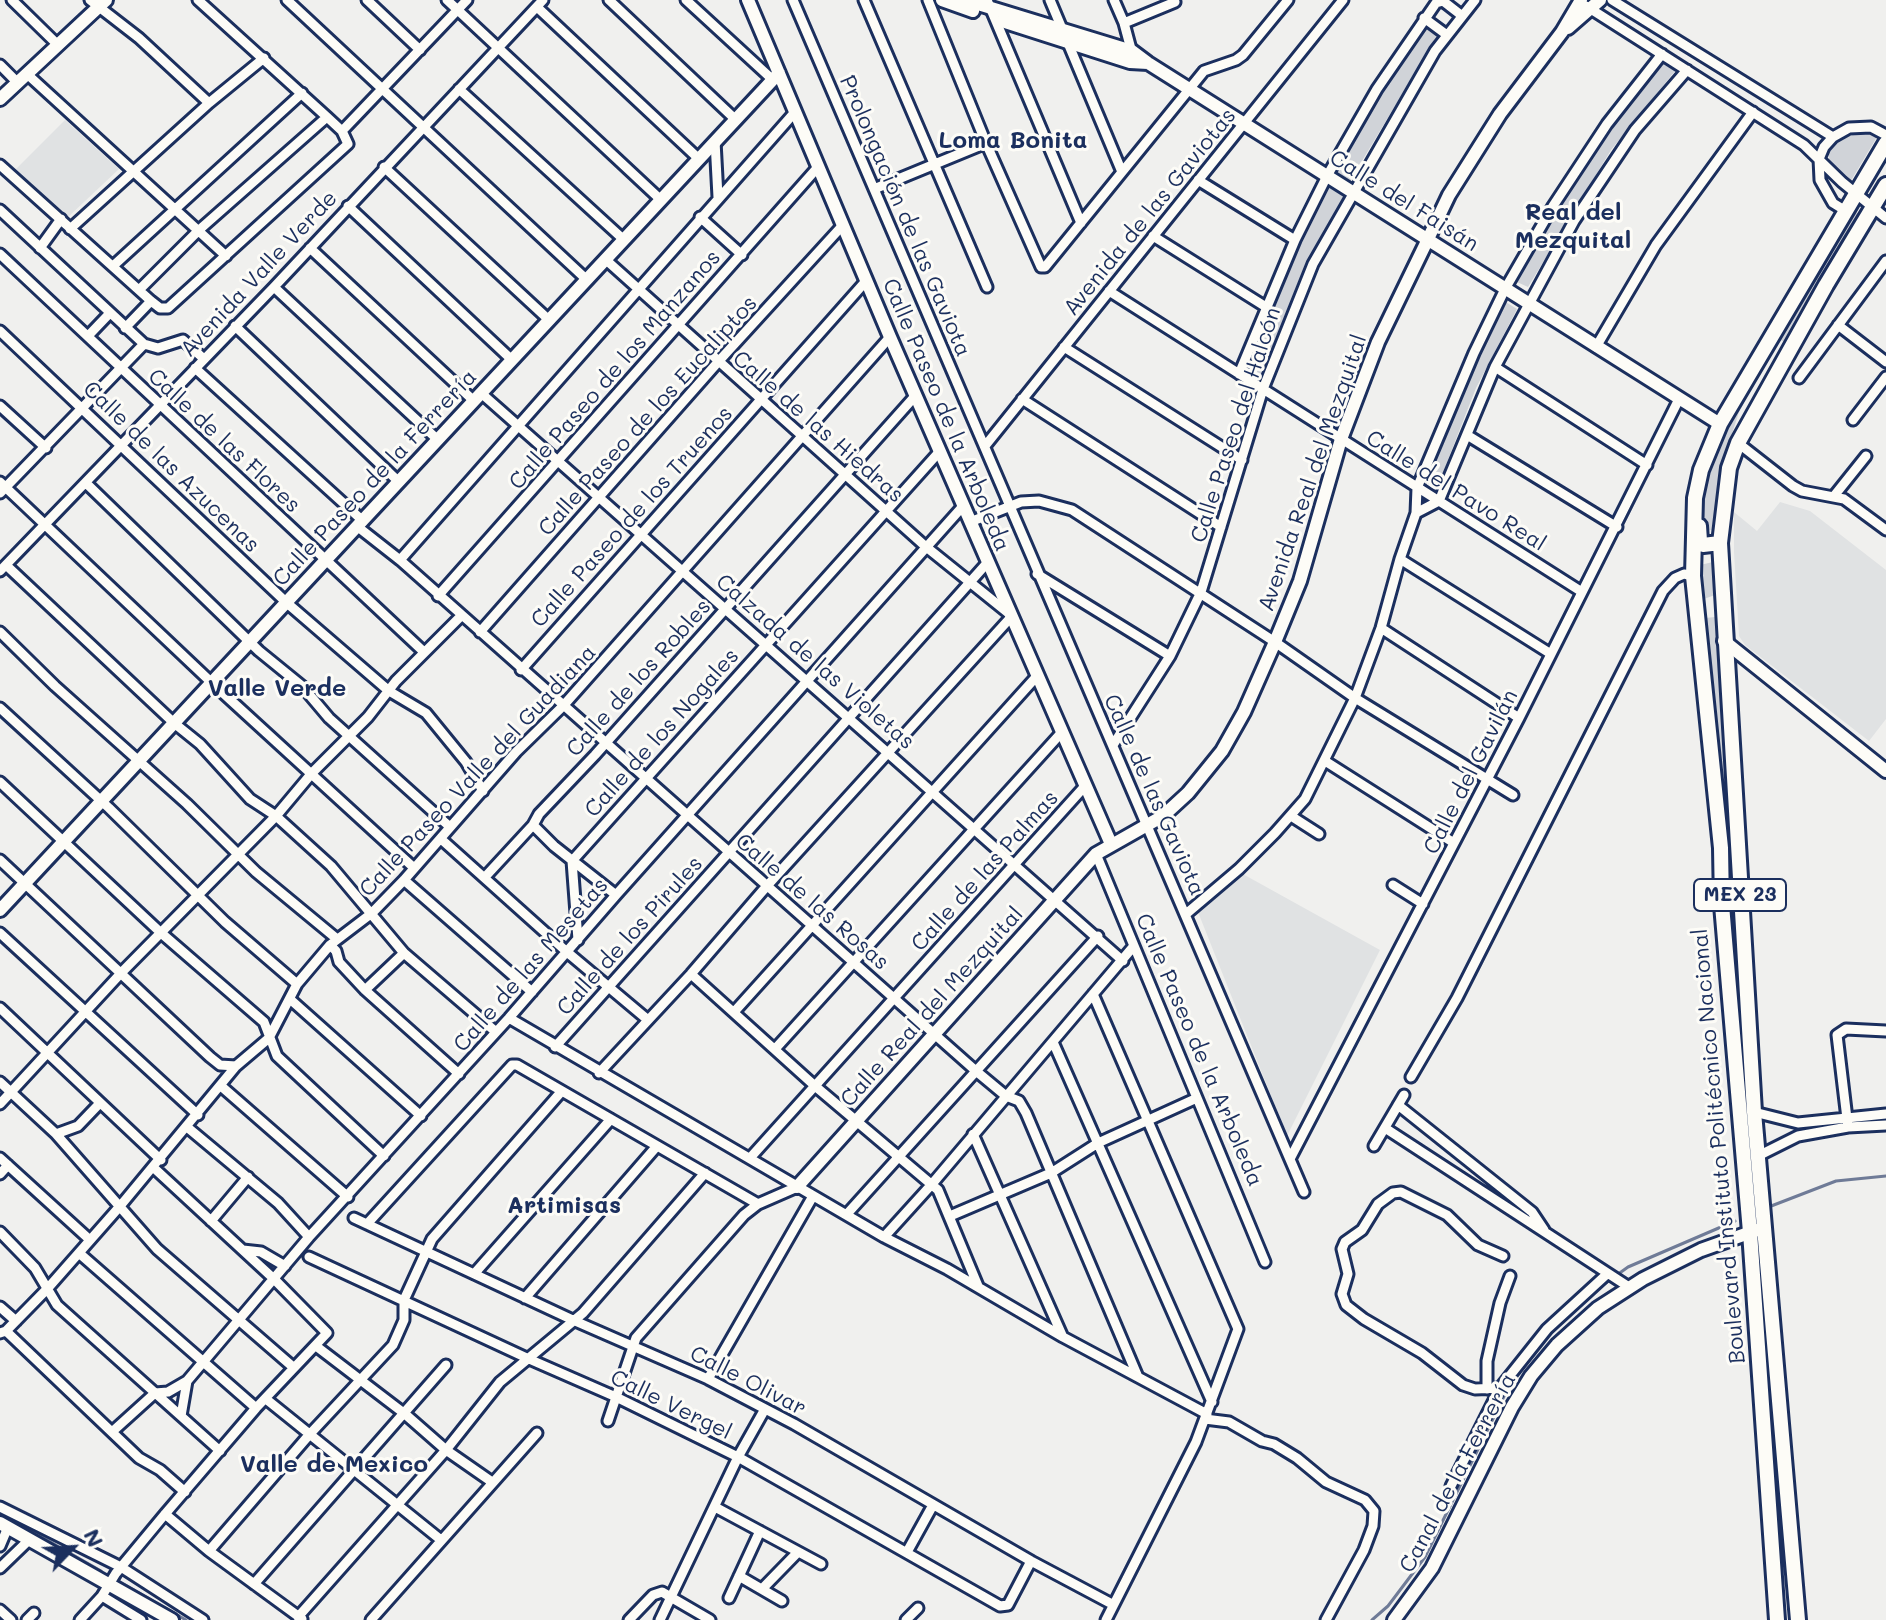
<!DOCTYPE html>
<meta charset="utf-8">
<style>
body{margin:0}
#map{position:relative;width:1886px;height:1620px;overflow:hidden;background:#f0f0ee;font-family:Mali,sans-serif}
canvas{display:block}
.north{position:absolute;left:32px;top:1508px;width:80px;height:80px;-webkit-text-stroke:6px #fdfcf7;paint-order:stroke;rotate:65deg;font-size:22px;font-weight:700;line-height:32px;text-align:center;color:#1b2f5e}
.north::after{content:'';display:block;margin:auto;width:28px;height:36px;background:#1b2f5e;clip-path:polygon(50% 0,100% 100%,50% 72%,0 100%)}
</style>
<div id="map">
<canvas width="1886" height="1620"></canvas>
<div class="north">N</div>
</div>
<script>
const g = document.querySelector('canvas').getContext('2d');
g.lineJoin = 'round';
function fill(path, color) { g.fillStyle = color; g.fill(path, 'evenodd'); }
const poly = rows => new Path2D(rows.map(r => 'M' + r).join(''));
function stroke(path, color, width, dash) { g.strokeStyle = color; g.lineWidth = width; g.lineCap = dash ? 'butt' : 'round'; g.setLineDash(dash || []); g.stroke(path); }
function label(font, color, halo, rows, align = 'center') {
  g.font = font + ' Mali,sans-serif'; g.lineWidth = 6; g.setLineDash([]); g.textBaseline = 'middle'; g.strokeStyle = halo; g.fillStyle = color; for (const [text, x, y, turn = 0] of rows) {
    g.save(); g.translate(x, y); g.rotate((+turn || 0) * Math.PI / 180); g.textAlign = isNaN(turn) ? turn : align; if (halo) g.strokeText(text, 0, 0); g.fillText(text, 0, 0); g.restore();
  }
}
const built = poly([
 [65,120,119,169,66,219,14,171],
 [1780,502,1810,511,1886,570,1886,719,1869,741,1745,645,1739,636,1734,552,1734,512,1757,531],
 [1241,873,1380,950,1287,1136,1198,912]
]);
const green = poly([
 [1425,24,1440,37,1420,64,1350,181,1335,171,1377,98],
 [1660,62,1675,71,1611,150,1528,287,1517,282,1599,139],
 [1867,132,1877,137,1849,184,1829,166,1829,151,1843,137],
 [1327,176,1352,192,1300,285,1263,389,1239,372],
 [1854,211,1860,214,1784,342,1777,338],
 [1504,301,1517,309,1476,388,1440,480,1429,484,1423,483,1462,383],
 [1757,362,1764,365,1739,412,1720,471,1712,530,1700,531,1699,484],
 [1713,562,1715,595,1701,600,1700,565],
 [1715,617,1748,1092,1741,1092,1705,618]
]);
const stream = poly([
 [1766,1208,1836,1181,1886,1176],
 [1596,1290,1628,1267,1735,1221],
 [1524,1364,1561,1322],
 [0,1513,101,1571],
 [115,1579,186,1620],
 [1372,1620,1388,1606,1425,1557,1512,1380]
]);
const street = poly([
 [12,0,58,45],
 [90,0,139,38,209,103],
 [287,0,586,279],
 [367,0,420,50],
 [447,0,661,200],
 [609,0,736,120],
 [686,0,773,80],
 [793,0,1304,1192],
 [864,0,987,287],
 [928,0,986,143,1041,267,1045,267,1204,71,1236,60,1243,55,1288,0],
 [987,0,1081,223],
 [1050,0,1122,172],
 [1114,0,1124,23,1132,53],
 [1612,0,1833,137],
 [1586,6,1804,145,1842,182,1886,218],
 [537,7,699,159],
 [1424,18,1447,35],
 [1124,23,1175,2],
 [0,65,18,83],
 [27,74,226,256],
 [459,89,623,239],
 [342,131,467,0],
 [715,141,718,197],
 [0,165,151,301,160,308,168,308,348,144,342,131,327,117,198,0],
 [384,167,549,320],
 [1198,180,1295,240],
 [874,189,986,143],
 [348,206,512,360],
 [0,210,144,344,158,348,183,340,204,359],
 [1846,211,1833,203,1820,180,1819,159,1824,147,1833,137,1849,128,1871,127,1886,135],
 [700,217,742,255],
 [70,229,209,103,264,58],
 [1153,236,1266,307],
 [40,248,61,219],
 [310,248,474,401],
 [0,254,424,652],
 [113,266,302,93],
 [274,287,438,440],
 [139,290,199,230,327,117],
 [1109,291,1582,592],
 [1838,325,1886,362],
 [235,326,399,482],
 [125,328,151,301],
 [0,331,287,603,389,691,426,713,466,762,483,791],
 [88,336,109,314],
 [1064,347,1242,460],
 [1596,347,1656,245,1753,112],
 [1495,367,1647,465],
 [195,368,363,521],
 [1239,374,1295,240,1327,176,1377,89,1436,3,1443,1,1461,15],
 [1799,378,1886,261],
 [481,393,1123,961],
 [1022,399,1221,527],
 [0,406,46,448],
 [1853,420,1886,377],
 [1467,435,1617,527],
 [1738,443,1793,486,1802,491,1844,499,1886,530],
 [985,446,1343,0],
 [0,482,212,683,413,867],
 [87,484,259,651,302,686,329,718,450,827],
 [0,493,144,344],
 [1834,496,1866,456],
 [1416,513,1439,501,1495,367,1574,221,1635,130,1687,70],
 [970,522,1021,502,1039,501,1072,510,1275,642,1355,698,1513,795],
 [358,527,400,560,976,1071,1006,1096,1019,1101,1026,1113,1138,1377],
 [1400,559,1551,654],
 [400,560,795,112],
 [6,565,174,723,200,744,250,799,276,816,331,866,404,953,496,1032],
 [0,571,274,287,543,0],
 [1037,574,1170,656],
 [438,596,818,167],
 [1381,628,1519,718],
 [0,632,55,686,187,804,256,872,337,939],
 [480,632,718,362,843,225],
 [521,670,866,281],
 [0,708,109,808,225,922,297,984],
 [1113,745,1170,656,1201,592,1263,389,1313,264,1435,51,1475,0],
 [1325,761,1454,843],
 [0,782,160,932,264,1022,277,1056,384,1156],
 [1291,816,1319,834],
 [533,825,554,846,616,895],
 [441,839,567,952,648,1020],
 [1096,854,1265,1262],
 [0,860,210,1057,220,1065,236,1066],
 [485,877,533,825,539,814,595,755,916,395],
 [404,880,532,992],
 [1393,885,1423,904],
 [1186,914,1239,869,1275,833,1305,799,1355,698,1381,628,1400,559,1416,513,1417,488,1474,353,1505,289,1553,206,1607,124,1662,54],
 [0,933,198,1115],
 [578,940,572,861,940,451],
 [330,945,336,951,339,962,365,990,459,1074],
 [691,974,815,1086,938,1190,978,1286],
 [365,990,404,953],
 [1093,994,1238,1329,1196,1442,1106,1620],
 [291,1000,421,1116],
 [0,1008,161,1160],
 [734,1012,1037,676],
 [509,1018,884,1237,947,1269,1063,1337,1207,1414],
 [1053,1042,1212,1402],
 [555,1047,988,562],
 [775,1049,1062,732],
 [599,1073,691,974,766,887,1012,616,925,546,605,259],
 [1411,1077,1457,998,1663,591,1675,578,1684,574,1693,576],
 [0,1082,56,1134,157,1249,293,1367],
 [221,1086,348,1197],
 [0,1104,122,972,276,816,312,773,368,717,396,681,461,616],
 [1398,1105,1532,1212,1544,1230],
 [1754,1112,1798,1123,1886,1114],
 [187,1127,278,1203,309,1237],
 [1848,1127,1837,1035,1846,1029,1886,1031],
 [1385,1128,1629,1287],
 [56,1134,78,1126,100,1103],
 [973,1134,1062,1335],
 [1374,1146,1404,1095],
 [1758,1156,1798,1136,1848,1127,1886,1125],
 [0,1158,90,1240],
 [750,1158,1085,786],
 [1290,1159,1519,718,1679,399],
 [0,1174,8,1165],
 [847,1214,1098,936],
 [950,1216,1051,1173,1098,1143,1197,1098],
 [354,1218,575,1321,708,1379,794,1424,1031,1561,1112,1604],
 [211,1221,248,1177],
 [367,1224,512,1065,517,1065,758,1204],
 [0,1232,35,1268,57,1305,220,1451],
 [884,1237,932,1184,1133,947],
 [243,1250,261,1252,285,1266],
 [79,1253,256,1408],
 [309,1257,529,1359,616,1397,738,1457,1000,1606,1008,1605,1031,1561],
 [474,1274,611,1119],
 [525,1298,657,1146],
 [0,1307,16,1321],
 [6,1331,139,1458,160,1470,185,1492],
 [0,1333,6,1331,48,1288,121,1205,236,1066,269,1038,297,984,330,945,372,913,404,880,516,752,563,706,890,337],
 [316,1346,405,1414,446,1450,492,1482],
 [708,1379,813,1196],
 [1500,1388,1475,1389,1463,1385,1422,1353,1364,1319,1346,1305,1342,1294,1348,1274,1342,1249,1345,1242,1362,1230,1378,1204,1393,1193,1401,1192,1447,1215,1478,1245,1503,1256],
 [1487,1389,1487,1361,1500,1303,1510,1276],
 [266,1399,441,1540],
 [181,1416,187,1381],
 [1205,1419,1229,1422,1262,1441,1274,1444,1297,1458,1326,1482,1365,1500,1374,1511,1373,1526,1364,1550,1326,1620],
 [608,1421,636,1338,744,1215,758,1204,797,1187],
 [113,1431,155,1393,168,1392,187,1381,309,1237,509,1018,616,895,964,505],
 [1451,1486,1500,1388,1547,1329,1607,1274],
 [0,1507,121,1567,203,1620],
 [715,1507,821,1564],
 [165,1514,209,1551,302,1619],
 [0,1546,8,1527],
 [209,1551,309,1435,393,1345,404,1320,404,1300,432,1239,561,1092],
 [907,1552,933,1505],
 [0,1568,30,1539],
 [739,1576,782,1601],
 [254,1584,446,1365],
 [762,1589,798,1552],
 [102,1596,141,1620],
 [729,1598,760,1531],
 [0,1610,11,1620],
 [298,1617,446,1450,500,1382,583,1313,705,1173],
 [27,1620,34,1613],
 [80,1620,102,1596,116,1573,165,1514,256,1408,327,1333,274,1279,154,1168],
 [371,1620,537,1433],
 [629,1620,653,1595,662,1592,710,1620],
 [660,1620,738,1457,765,1409],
 [906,1620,918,1608]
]);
const secondary = poly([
 [748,0,890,337,1111,844],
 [942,0,973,11],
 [965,0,1132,51,1148,63,1720,424],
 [1002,21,1130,62,1148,63],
 [1568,28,1600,0],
 [0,99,106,0],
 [1724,641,1886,771],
 [0,910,779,73],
 [797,1187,1096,854,1163,816,1188,793,1222,751,1244,712,1275,642,1300,581,1341,439,1378,342,1428,239,1449,195,1500,114,1562,32,1581,0],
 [0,1523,172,1620],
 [1394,1620,1432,1568,1512,1407,1531,1376,1557,1345,1598,1308,1643,1279,1701,1250,1757,1230]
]);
const primary = poly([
 [1699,526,1700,541,1703,545,1720,543],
 [1777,1620,1750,1232,1722,905,1721,848,1693,576,1695,498,1701,470,1720,424,1886,143],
 [1798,1620,1754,1112,1720,543,1729,468,1738,443,1826,285,1886,185]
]);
const shields = [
 [1740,895,92]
];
const shieldNames = [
 ["MEX 23",1740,895]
];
const streetNames = [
 ["Calle del Faisán",1404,201,32],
 ["Avenida de las Gaviotas",1150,212,-51],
 ["Prolongación de las Gaviota",905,216,67],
 ["Avenida Valle Verde",259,274,-47],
 ["Calle Paseo de los Manzanos",615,370,-49],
 ["Calle Paseo de la Arboleda",946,415,67],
 ["Calle Paseo de los Eucaliptos",648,416,-48],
 ["Calle Paseo del Halcón",1236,425,-72],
 ["Calle de las Hiedras",818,427,41],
 ["Calle de las Flores",224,441,43],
 ["Calle de las Azucenas",171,467,44],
 ["Avenida Real del Mezquital",1313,473,-71],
 ["Calle Paseo de la Ferrería",375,478,-47],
 ["Calle del Pavo Real",1456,491,32],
 ["Calle Paseo de los Truenos",632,517,-48],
 ["Calzada de las Violetas",815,662,41],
 ["Calle de los Robles",639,678,-48],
 ["Calle de los Nogales",662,733,-48],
 ["Calle Paseo Valle del Guadiana",478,771,-47],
 ["Calle del Gavilán",1471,772,-63],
 ["Calle de las Gaviota",1154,795,66],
 ["Calle de las Palmas",985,871,-48],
 ["Calle de las Rosas",812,902,41],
 ["Calle de los Pirules",630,936,-48],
 ["Calle de las Mesetas",531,965,-49],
 ["Calle Real del Mezquital",932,1007,-48],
 ["Calle Paseo de la Arboleda",1199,1050,67],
 ["Boulevard Instituto Politécnico Nacional",1719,1146,-95],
 ["Calle Olivar",748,1381,27],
 ["Calle Vergel",671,1405,26],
 ["Canal de la Ferrería",1458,1473,-62]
];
const neighbourhoodNames = [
 ["Loma Bonita",1013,141],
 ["Real del",1573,213],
 ["Mezquital",1573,241],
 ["Valle Verde",277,689],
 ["Artimisas",564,1206],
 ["Valle de Mexico",334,1465]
];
fill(built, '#e0e2e3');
fill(green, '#d0d3d8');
stroke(stream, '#6f7b97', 3);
stroke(street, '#1b2f5e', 15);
stroke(secondary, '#1b2f5e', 18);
stroke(primary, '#1b2f5e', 20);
stroke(street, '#fdfcf7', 9);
stroke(secondary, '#fdfcf7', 12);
stroke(primary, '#fdfcf7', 14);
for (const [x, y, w] of shields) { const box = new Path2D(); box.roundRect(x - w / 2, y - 16, w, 32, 6); g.fillStyle = '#fdfcf7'; g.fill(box); stroke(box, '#1b2f5e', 2); }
label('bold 20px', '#1b2f5e', null, shieldNames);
label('22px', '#1b2f5e', '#fdfcf7', streetNames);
label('bold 24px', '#1b2f5e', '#fdfcf7', neighbourhoodNames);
</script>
